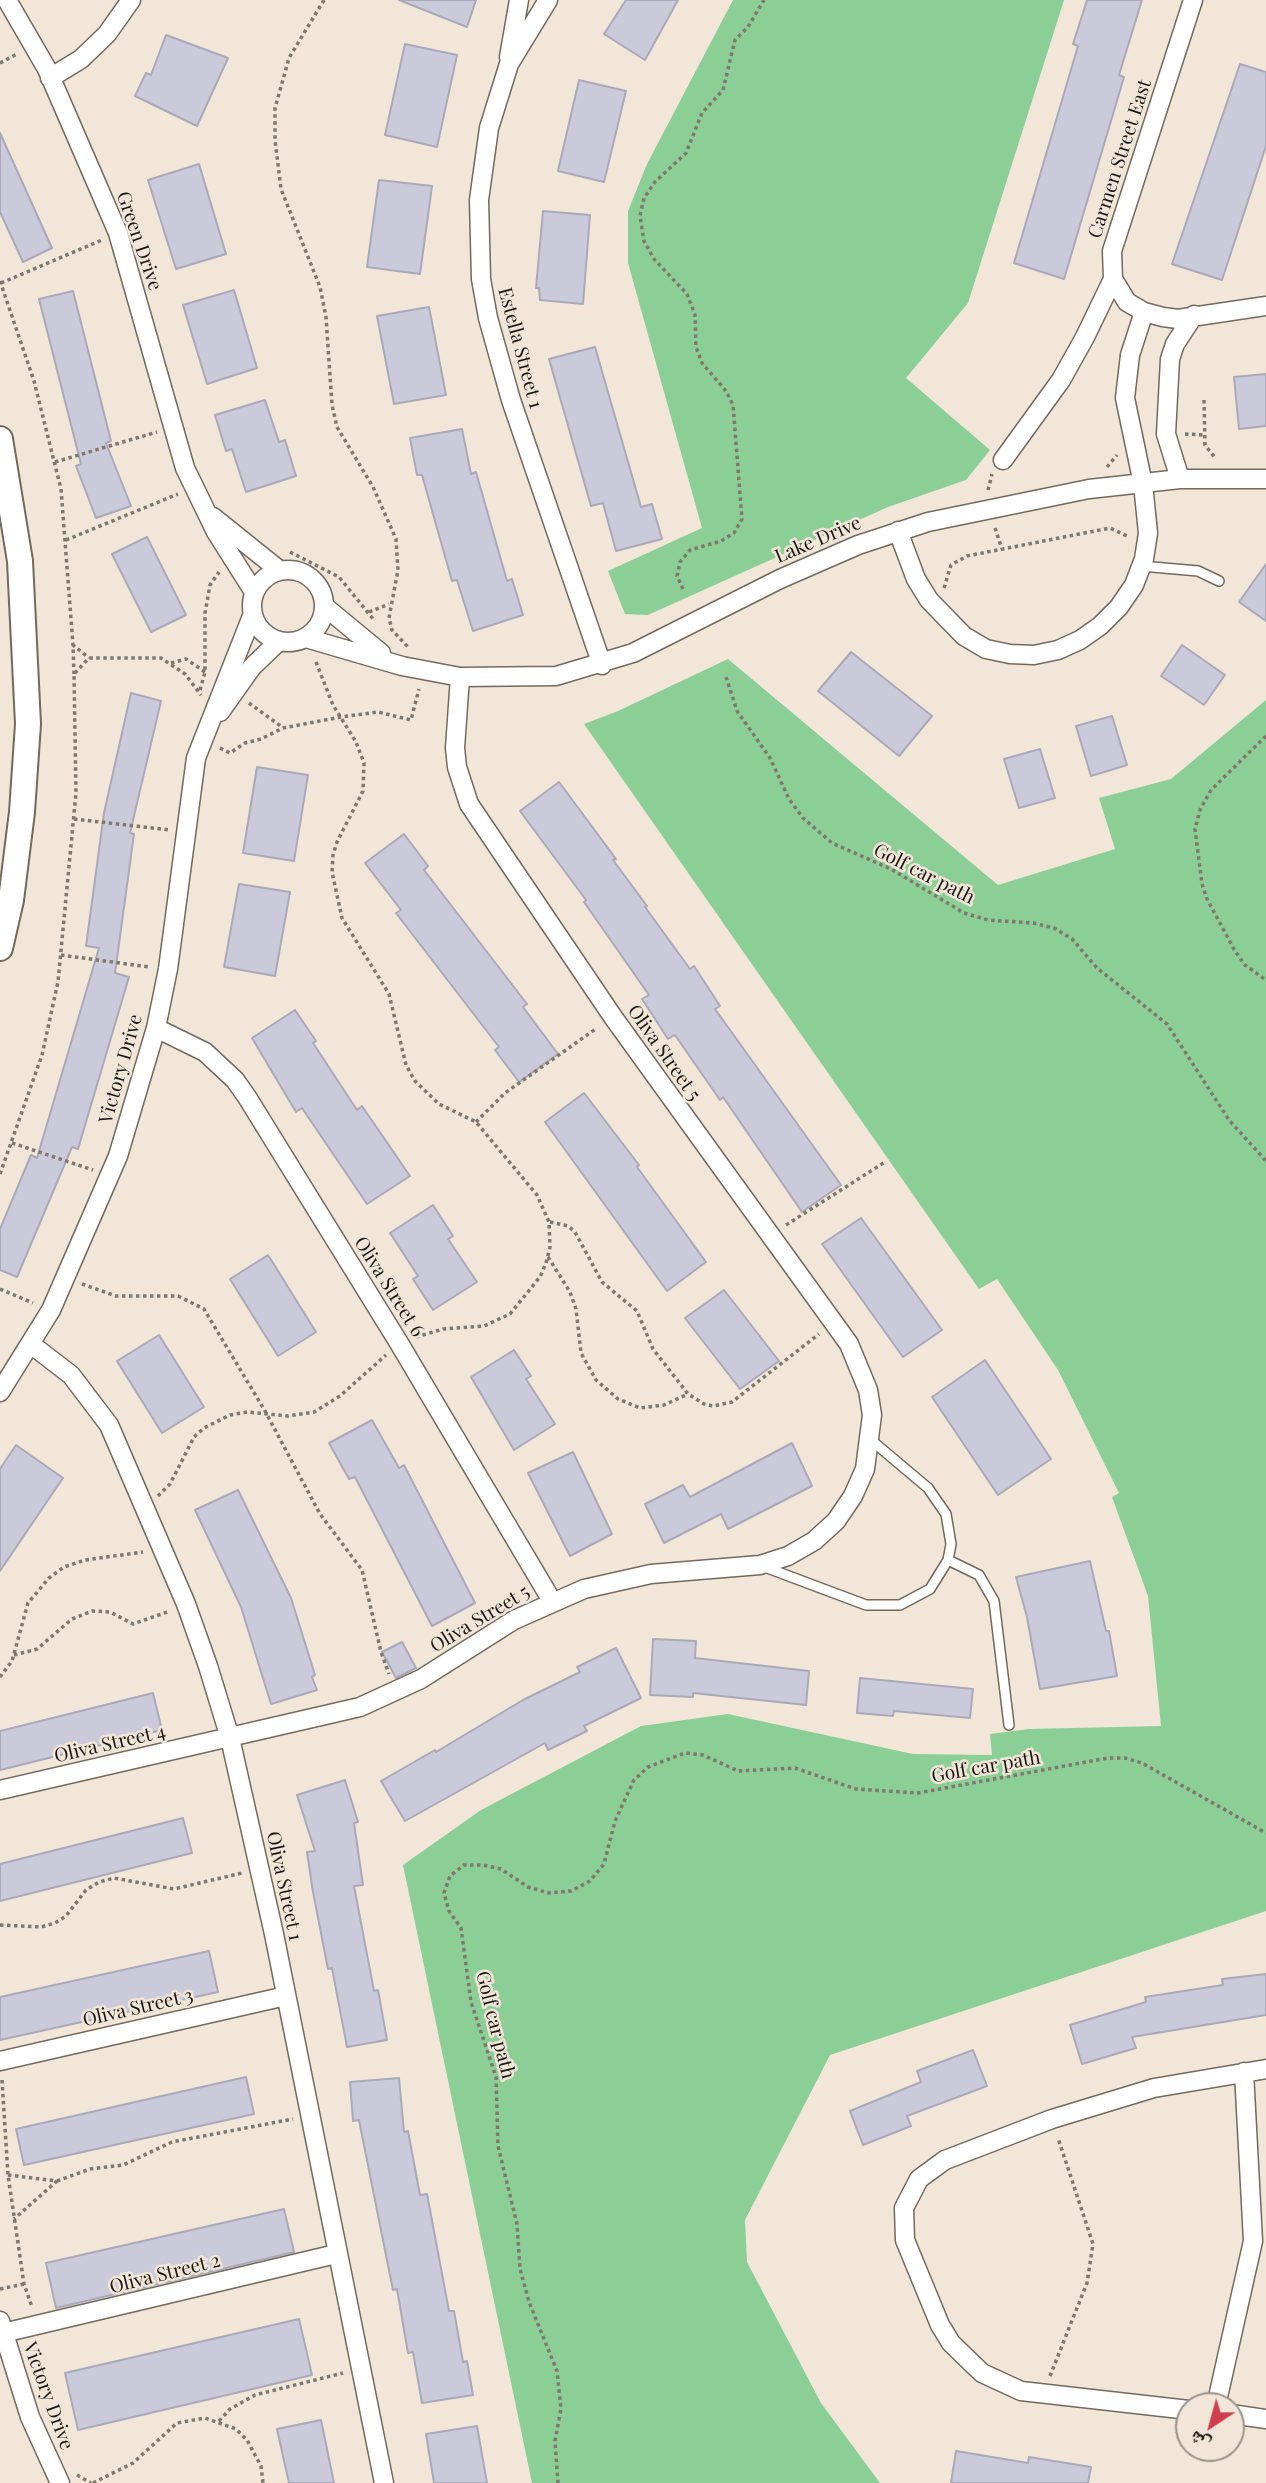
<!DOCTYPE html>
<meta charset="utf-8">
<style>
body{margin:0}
#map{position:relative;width:1266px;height:2483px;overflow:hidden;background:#f1e6d8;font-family:"Playfair Display","Noto Naskh Arabic",serif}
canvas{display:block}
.north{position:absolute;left:1175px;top:2392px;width:70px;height:70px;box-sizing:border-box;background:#f1e6d8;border:2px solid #9b9389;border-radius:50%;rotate:216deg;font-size:19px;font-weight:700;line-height:28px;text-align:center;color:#1b1612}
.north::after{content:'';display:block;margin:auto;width:24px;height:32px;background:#cf3f4e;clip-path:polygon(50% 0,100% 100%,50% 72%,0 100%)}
</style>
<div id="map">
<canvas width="1266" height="2483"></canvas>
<div class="north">ش</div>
</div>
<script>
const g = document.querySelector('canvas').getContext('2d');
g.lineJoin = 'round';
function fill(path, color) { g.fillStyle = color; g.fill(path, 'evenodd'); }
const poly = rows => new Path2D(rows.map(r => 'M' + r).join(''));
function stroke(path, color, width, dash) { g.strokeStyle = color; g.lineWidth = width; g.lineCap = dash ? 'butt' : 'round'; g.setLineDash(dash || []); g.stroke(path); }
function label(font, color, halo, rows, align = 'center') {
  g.font = font + ' "Playfair Display",serif'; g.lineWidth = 5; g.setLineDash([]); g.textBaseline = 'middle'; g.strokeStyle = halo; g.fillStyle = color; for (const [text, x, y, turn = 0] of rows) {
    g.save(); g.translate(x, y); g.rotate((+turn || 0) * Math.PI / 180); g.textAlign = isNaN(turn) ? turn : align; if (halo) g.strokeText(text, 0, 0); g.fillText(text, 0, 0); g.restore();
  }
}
const green = poly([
 [733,0,1064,0,968,303,906,378,990,450,966,480,888,507,648,615,625,614,608,571,702,528,628,263,628,211,647,164],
 [728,659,998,885,1115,849,1099,798,1171,779,1266,700,1266,1911,830,2055,745,2220,747,2262,821,2403,880,2483,532,2483,403,1865,481,1810,641,1726,728,1714,913,1754,992,1755,990,1734,1029,1729,1161,1726,1148,1596,1112,1497,1119,1493,1058,1370,997,1279,979,1289,584,724,618,711]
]);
const building = poly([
 [399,0,476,0,467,27,399,0],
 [626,0,678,0,645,60,604,34,626,0],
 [1087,0,1142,0,1119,75,1124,77,1064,279,1014,263,1078,46,1073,44,1087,0],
 [166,35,228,58,197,126,135,96,146,73,151,75,166,35],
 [405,44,457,55,437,147,385,135,405,44],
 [1240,64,1266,72,1266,146,1222,280,1172,264,1240,64],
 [579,80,626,91,604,182,558,171,579,80],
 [0,133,52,248,23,262,0,212,0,133],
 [199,164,226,254,176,269,148,180,199,164],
 [379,180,432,186,420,274,367,267,379,180],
 [543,211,590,215,583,304,540,300,539,288,536,288,543,211],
 [234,290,257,368,207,384,183,305,234,290],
 [73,291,111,441,106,443,131,506,96,518,76,466,81,464,39,299,73,291],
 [429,307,446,395,394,404,377,316,429,307],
 [595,347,641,507,652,504,662,539,616,551,603,503,591,506,549,359,595,347],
 [1266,374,1266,426,1239,429,1234,377,1266,374],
 [265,400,279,442,285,440,296,476,246,492,232,449,226,451,215,415,265,400],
 [462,429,471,474,476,472,507,581,512,579,523,615,473,631,457,580,452,581,422,475,417,475,410,438,462,429],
 [147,537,186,615,151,632,112,554,147,537],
 [1266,564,1266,621,1239,602,1266,564],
 [1182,645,1225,675,1204,705,1161,676,1182,645],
 [851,652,932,716,899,756,818,691,851,652],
 [131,693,161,701,130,833,134,834,115,973,129,977,78,1149,72,1147,17,1277,0,1270,0,1229,31,1155,37,1158,99,948,86,946,104,813,131,693],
 [1112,716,1127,765,1091,776,1076,726,1112,716],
 [1040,749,1055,798,1019,808,1004,759,1040,749],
 [257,767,308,775,294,861,243,853,257,767],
 [559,782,616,859,613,860,647,906,645,907,690,969,694,966,720,1006,715,1009,841,1185,802,1212,723,1097,720,1100,675,1035,668,1039,642,999,649,995,584,902,586,900,520,811,559,782],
 [404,834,428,866,424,870,527,1004,523,1007,558,1054,519,1082,495,1050,499,1047,396,913,401,910,365,863,404,834],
 [239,884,290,892,275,976,224,967,239,884],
 [295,1010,316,1041,313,1043,357,1110,362,1106,410,1176,367,1204,302,1108,296,1112,252,1038,295,1010],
 [584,1093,639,1165,637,1167,706,1262,667,1291,545,1122,584,1093],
 [433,1205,453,1236,448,1239,477,1282,433,1310,413,1279,418,1276,390,1233,433,1205],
 [861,1218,942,1330,903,1357,822,1244,861,1218],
 [268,1255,316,1332,278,1356,230,1279,268,1255],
 [724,1290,779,1361,740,1389,685,1318,724,1290],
 [159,1335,204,1407,162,1433,117,1361,159,1335],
 [514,1350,531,1376,526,1379,555,1424,514,1450,471,1377,514,1350],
 [985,1360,1051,1459,998,1495,932,1397,985,1360],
 [372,1420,399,1468,404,1465,475,1603,432,1626,355,1477,349,1479,329,1443,372,1420],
 [792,1443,812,1486,728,1529,721,1514,664,1543,645,1504,683,1485,690,1497,792,1443],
 [16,1445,63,1478,0,1571,0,1469,16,1445],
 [573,1452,612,1534,570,1556,528,1473,573,1452],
 [238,1490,291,1598,315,1675,312,1677,317,1690,271,1704,241,1607,195,1510,238,1490],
 [1090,1561,1106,1631,1109,1631,1117,1676,1040,1689,1027,1617,1016,1577,1090,1561],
 [653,1639,696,1641,695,1658,809,1671,806,1705,693,1693,693,1697,650,1695,653,1639],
 [402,1642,416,1668,396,1678,382,1652,402,1642],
 [616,1648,641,1698,584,1726,587,1731,548,1750,545,1743,405,1821,381,1781,435,1750,436,1752,523,1700,580,1672,577,1667,616,1648],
 [860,1678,973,1689,970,1718,894,1711,893,1716,857,1713,860,1678],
 [153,1693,162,1730,0,1770,0,1731,153,1693],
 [345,1780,358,1822,354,1823,363,1885,354,1886,374,1991,378,1990,387,2040,347,2047,332,1968,328,1969,313,1892,307,1852,315,1851,297,1795,345,1780],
 [183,1818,192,1853,0,1901,0,1864,183,1818],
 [209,1951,218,1992,0,2040,0,1997,209,1951],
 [1266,1974,1266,2015,1132,2037,1136,2048,1082,2064,1070,2025,1146,2002,1145,1997,1223,1985,1222,1979,1266,1974],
 [973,2050,987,2086,907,2116,911,2126,863,2145,850,2111,921,2082,917,2071,973,2050],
 [246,2077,254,2114,24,2165,16,2129,246,2077],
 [399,2078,404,2132,408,2131,420,2195,427,2194,449,2311,454,2311,463,2362,467,2361,473,2395,422,2403,413,2352,408,2353,397,2289,393,2290,359,2120,353,2121,350,2082,399,2078],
 [284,2209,294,2252,56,2308,46,2263,284,2209],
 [299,2319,312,2375,78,2430,65,2373,299,2319],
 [321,2420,334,2483,289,2483,277,2429,321,2420],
 [477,2426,487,2483,434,2483,426,2434,477,2426],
 [956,2451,1028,2463,1029,2457,1091,2467,1088,2483,951,2483,956,2451]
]);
const path = poly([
 [324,0,289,58,275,108,275,140,281,189,320,287,326,317,332,405,337,427,373,487,396,539,398,570,389,618,392,630,408,647],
 [0,63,17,54],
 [0,281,34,381,61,489,73,645],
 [1,283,102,240],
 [1204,400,1205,445,1216,459],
 [1185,434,1204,435],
 [55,462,157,432],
 [1107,467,1117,455],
 [988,490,992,474],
 [995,528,1002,549],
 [66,540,178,494],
 [290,552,339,577,374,620],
 [944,588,951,565,967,556,1110,528,1127,536],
 [683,589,677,576,680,562,690,550,721,541,734,533,742,519,733,405,726,391,702,363,696,347,695,315,687,294,654,259,644,241,640,216,644,198,655,182,686,153,702,113,723,90,735,40,748,27,764,0],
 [369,612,389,604],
 [316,662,333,705,356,742,364,763,363,791,337,842,333,855,332,872,342,918,389,994,406,1065,415,1081,439,1104,476,1122,537,1195,549,1222,550,1247,546,1263,540,1277,510,1314,484,1326,443,1329,416,1337],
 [171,663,186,659,205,672],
 [74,674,73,645,89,658],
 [726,677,737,711,770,758,789,799,803,818,832,843,891,869,964,913,988,920,1033,923,1054,928,1072,939,1097,968,1167,1024,1229,1120,1266,1161],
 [200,690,205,672,205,613,210,585,219,572],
 [249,703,282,727],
 [1266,736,1211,790,1200,810,1195,829,1202,884,1207,899,1235,951,1245,965,1266,980],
 [220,748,230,753,245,743,261,739,283,728,341,717,378,712,411,720,419,689],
 [74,819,170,830],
 [61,955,149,967],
 [476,1122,505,1093,597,1028],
 [12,1143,93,1170],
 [0,1174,42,1055,58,982,76,793,74,674,89,658,161,658,185,674,201,695],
 [550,1222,568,1226,575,1232,602,1282,637,1311,653,1349,688,1394,704,1404,713,1406,732,1402,819,1334],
 [786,1225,885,1162],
 [548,1257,570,1292,576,1309,581,1353,596,1380,618,1399,640,1408,664,1405,688,1394],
 [82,1284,116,1296,178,1296,204,1309,265,1411,320,1514,362,1570,381,1652,389,1674],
 [0,1289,33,1303],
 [158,1496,170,1484,194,1437,204,1428,230,1415,247,1412,288,1416,314,1412,340,1396,386,1355],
 [14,1655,37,1649,72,1619,92,1611,110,1612,133,1624,170,1611],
 [0,1677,12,1661,28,1603,49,1578,64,1567,85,1560,143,1552],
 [0,1925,41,1927,55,1923,66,1916,86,1890,99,1882,114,1878,174,1889,242,1873],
 [2,2080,8,2175,24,2284,32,2307],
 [8,2175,57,2181,14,2219],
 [57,2181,90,2169,123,2165,172,2142,293,2119],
 [0,2289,24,2284],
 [1050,2376,1087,2283,1093,2244,1058,2138],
 [219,2421,230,2409,255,2395,343,2373],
 [77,2475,91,2483],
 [93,2483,133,2463,177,2423,205,2418,236,2429,247,2440,261,2466,263,2483],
 [558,2483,555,2441,561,2409,557,2371,529,2302,520,2269,517,2224,498,2146,496,2077,471,2002,461,1928,449,1911,444,1893,450,1876,464,1865,483,1865,501,1869,528,1887,549,1893,571,1891,590,1881,604,1864,615,1821,634,1780,648,1767,685,1753,703,1755,738,1771,795,1768,856,1789,918,1793,1108,1758,1125,1758,1142,1763,1266,1833]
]);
const service = poly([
 [1141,566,1198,571,1219,581],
 [948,1560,979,1575,994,1601,1009,1725],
 [762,1566,866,1605,900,1605,930,1589,948,1560,951,1544,946,1514,928,1488,871,1440]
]);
const minor = poly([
 [7,0,47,69,118,233,185,468,216,532,254,592],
 [548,0,509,64,489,128,479,200,481,279,488,318,511,400,602,665],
 [1193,0,1112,251,1113,279,1127,302,1144,312,1163,317,1178,319,1266,306],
 [509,57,519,0],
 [50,78,81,59,107,34,131,0],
 [1003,460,1061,380,1085,337,1113,279],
 [1180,479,1166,434,1170,359,1175,344,1194,315],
 [213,517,279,570],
 [898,531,916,579,929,600,964,636,986,649,1010,654,1034,655,1058,650,1080,640,1100,626,1119,607,1134,585,1144,559,1148,533,1143,484,1125,398,1130,355,1144,312],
 '252 606a36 36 0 1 1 72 0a36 36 0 1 1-72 0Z',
 [324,606,381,653],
 [306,638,402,666,460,677,556,676,633,653,780,579,858,545,928,522,1089,489,1180,479,1266,479],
 [220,712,252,667,278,642],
 [156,1028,205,1052,235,1080,247,1097,399,1343,552,1601],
 [32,1345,71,1375,109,1425,186,1604,208,1666,230,1738,274,1934,384,2483],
 [0,1392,51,1310,118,1156,156,1028,168,969,196,758,252,616],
 [0,1790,360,1707,421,1679,514,1620,584,1589,651,1574,760,1565,788,1556,814,1541,836,1521,853,1496,865,1469,872,1415,868,1390,849,1344,613,1017,469,804,457,767,455,748,460,677],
 [0,2061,286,1996],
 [0,2321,30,2417,60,2483],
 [3,2333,336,2254],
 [1216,2406,1253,2241,1244,2072],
 [1189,2410,1021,2391,982,2373,951,2343,940,2325,905,2240,904,2208,919,2179,945,2160,1052,2119,1154,2088,1266,2069],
 [1231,2414,1266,2419]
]);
const secondary = poly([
 [0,439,20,561,28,724,22,812,11,900,0,948]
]);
const streetNames = [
 ["Carmen Street East",1120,159,-72],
 ["Green Drive",139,241,71],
 ["Estella Street 1",520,348,75],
 ["Lake Drive",818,540,-23],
 ["Golf car path",924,874,27],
 ["Oliva Street 5",664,1053,55],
 ["Victory Drive",121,1069,-74],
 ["Oliva Street 6",389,1287,58],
 ["Oliva Street 5",480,1619,-31],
 ["Oliva Street 4",110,1744,-13],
 ["Golf car path",986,1767,-10],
 ["Oliva Street 1",284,1886,78],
 ["Oliva Street 3",138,2008,-13],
 ["Golf car path",495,2025,76],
 ["Oliva Street 2",165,2274,-14],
 ["Victory Drive",48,2396,70]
];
fill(green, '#8bcf96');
fill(building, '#cbcada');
stroke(building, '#aaa9b9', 2);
stroke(service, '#73695d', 12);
stroke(minor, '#73695d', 21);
stroke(secondary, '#73695d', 28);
stroke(path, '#7f786f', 3.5, [3.5, 3.5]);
stroke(service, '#fff', 9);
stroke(minor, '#fff', 18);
stroke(secondary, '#fff', 24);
label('19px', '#1b1612', '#f1e6d8', streetNames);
</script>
